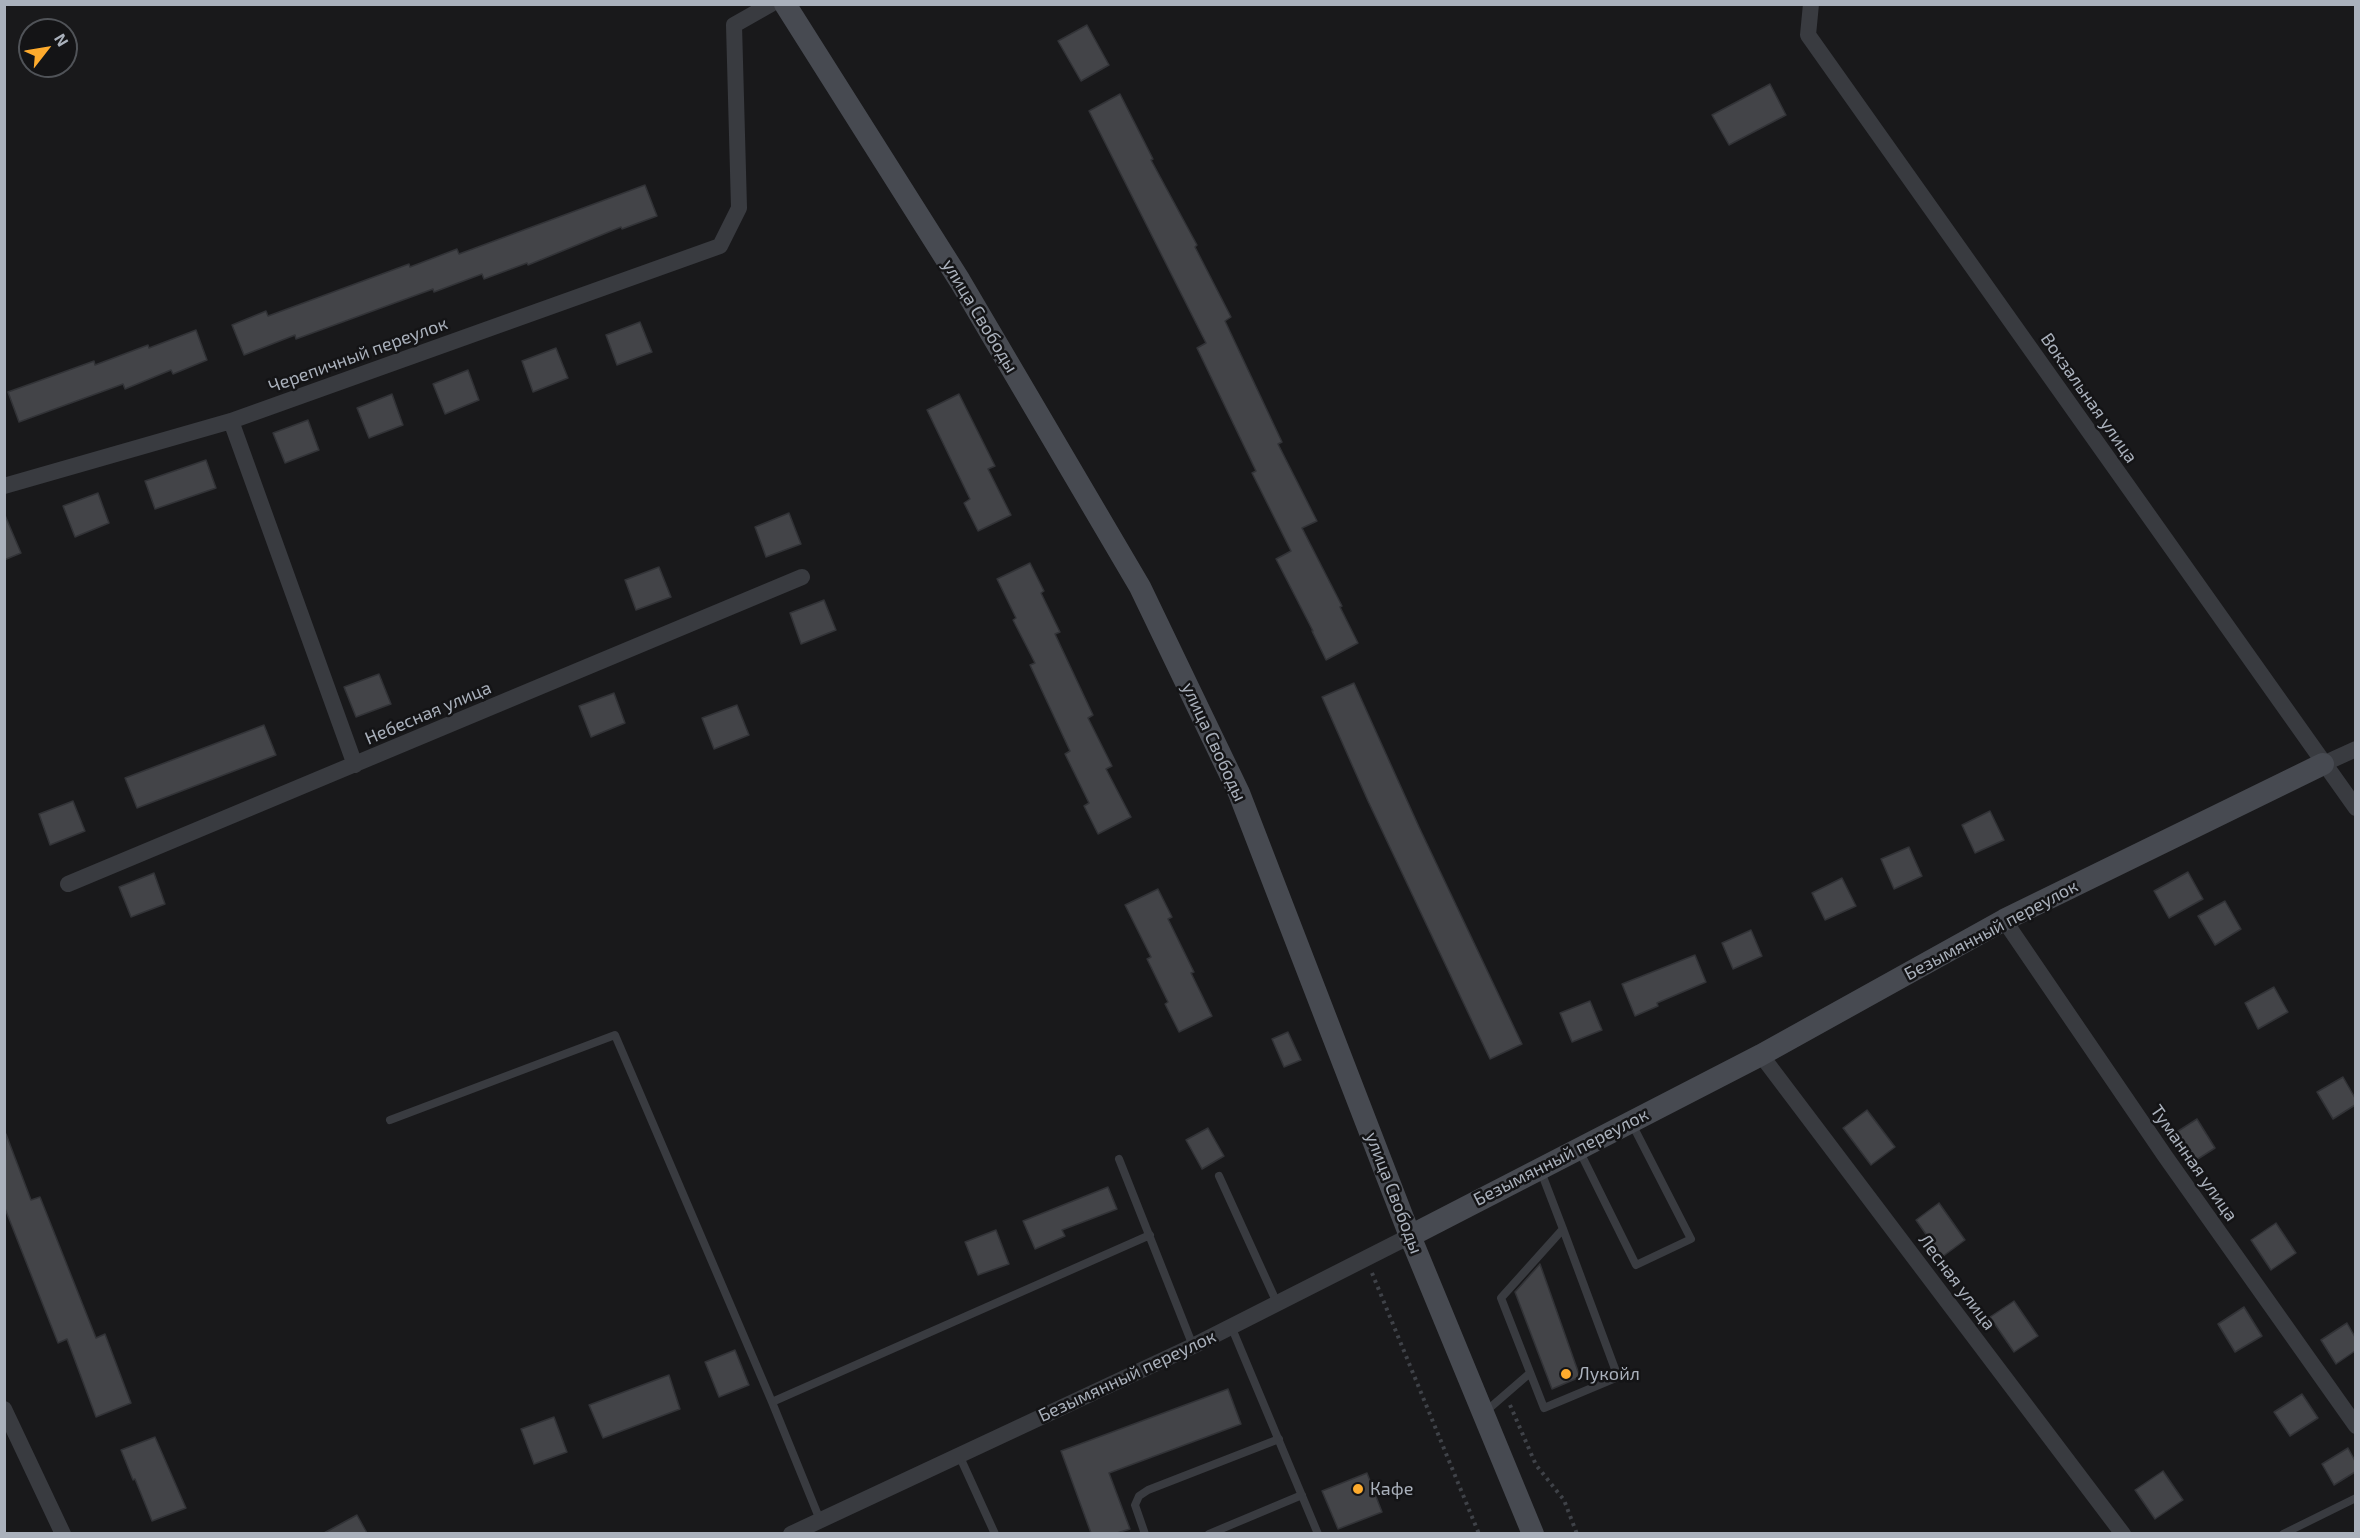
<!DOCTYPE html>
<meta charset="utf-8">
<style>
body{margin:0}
#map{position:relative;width:2360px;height:1538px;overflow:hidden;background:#19191b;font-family:"Exo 2",sans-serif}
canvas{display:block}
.frame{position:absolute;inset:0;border:6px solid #aab1bc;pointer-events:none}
.north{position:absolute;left:18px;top:18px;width:60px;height:60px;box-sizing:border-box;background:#141416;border:2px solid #505358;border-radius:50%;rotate:59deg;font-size:16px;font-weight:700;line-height:24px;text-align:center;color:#aab1bc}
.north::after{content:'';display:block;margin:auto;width:21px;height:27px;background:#feab2d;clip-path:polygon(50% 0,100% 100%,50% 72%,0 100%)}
</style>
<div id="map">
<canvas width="2360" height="1538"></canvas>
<div class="frame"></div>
<div class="north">N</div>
</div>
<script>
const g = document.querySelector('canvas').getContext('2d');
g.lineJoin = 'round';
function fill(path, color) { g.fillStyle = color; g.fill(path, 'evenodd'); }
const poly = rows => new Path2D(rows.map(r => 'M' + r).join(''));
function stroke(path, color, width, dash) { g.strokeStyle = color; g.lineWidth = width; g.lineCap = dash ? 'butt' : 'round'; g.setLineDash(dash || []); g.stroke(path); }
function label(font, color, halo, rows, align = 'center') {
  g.font = font + ' "Exo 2",sans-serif'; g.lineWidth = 5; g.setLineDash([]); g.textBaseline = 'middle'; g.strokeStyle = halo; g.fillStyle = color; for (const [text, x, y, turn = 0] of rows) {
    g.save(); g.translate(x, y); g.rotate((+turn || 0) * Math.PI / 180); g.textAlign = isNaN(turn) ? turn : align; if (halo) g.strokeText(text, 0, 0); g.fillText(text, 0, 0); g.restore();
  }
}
const building = poly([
 [1087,25,1109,65,1081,81,1058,41,1087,25],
 [1770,84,1786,115,1729,145,1712,115,1770,84],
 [1120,94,1153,159,1151,160,1197,245,1195,247,1231,317,1225,321,1282,442,1278,444,1317,521,1302,528,1342,606,1340,607,1358,643,1326,660,1312,631,1313,631,1276,559,1291,551,1252,473,1256,471,1197,348,1206,343,1089,111,1120,94],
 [645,185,657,216,622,229,621,227,528,265,527,263,484,279,482,274,434,292,433,289,296,339,295,335,244,355,232,325,266,311,268,316,409,264,410,267,457,249,459,254,645,185],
 [640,322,652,352,617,365,606,335,640,322],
 [196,330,207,360,173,374,171,370,125,389,123,384,19,422,8,392,94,361,95,365,148,345,149,348,196,330],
 [556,348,568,378,533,392,522,361,556,348],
 [468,370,479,400,445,414,433,384,468,370],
 [392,394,403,425,369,438,357,408,392,394],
 [959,394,995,466,988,469,1011,515,978,531,964,503,970,499,927,410,959,394],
 [308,420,319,450,285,463,273,433,308,420],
 [206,460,216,488,155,509,145,481,206,460],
 [98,493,109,523,75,537,63,506,98,493],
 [4,513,21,553,4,560,4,513],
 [789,513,801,544,766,557,755,527,789,513],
 [1030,563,1044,591,1041,593,1060,632,1055,634,1093,715,1088,718,1112,766,1106,769,1131,817,1098,834,1084,806,1089,803,1065,754,1070,751,1030,665,1035,663,1013,620,1016,618,997,579,1030,563],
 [659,567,671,597,636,610,625,580,659,567],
 [824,600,836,630,801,644,790,613,824,600],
 [379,674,391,704,356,717,344,687,379,674],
 [1354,683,1419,827,1522,1044,1490,1059,1368,801,1322,697,1354,683],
 [614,693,625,723,591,737,579,706,614,693],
 [737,705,749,735,714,749,702,718,737,705],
 [264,725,276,755,137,808,125,778,264,725],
 [73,801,85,831,50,845,39,814,73,801],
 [1990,811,2004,840,1975,853,1962,825,1990,811],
 [1909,847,1922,876,1894,889,1881,859,1909,847],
 [2188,872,2203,899,2169,918,2154,891,2188,872],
 [154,873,165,904,131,917,119,887,154,873],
 [1842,878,1856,906,1825,920,1812,893,1842,878],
 [1158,889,1172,917,1168,919,1194,972,1191,973,1212,1016,1179,1032,1165,1004,1168,1002,1147,959,1151,957,1125,905,1158,889],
 [2225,901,2241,929,2215,945,2198,916,2225,901],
 [1751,930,1762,956,1733,969,1722,943,1751,930],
 [1695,955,1706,982,1657,1003,1658,1006,1635,1016,1622,984,1695,955],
 [2274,987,2288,1012,2258,1029,2245,1003,2274,987],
 [1590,1001,1602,1030,1572,1042,1560,1013,1590,1001],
 [1288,1032,1301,1060,1284,1067,1272,1039,1288,1032],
 [2343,1077,2355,1098,2355,1105,2333,1119,2317,1092,2343,1077],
 [1867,1110,1895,1147,1871,1165,1843,1128,1867,1110],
 [2197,1119,2215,1148,2190,1164,2172,1135,2197,1119],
 [1208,1128,1224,1156,1202,1169,1186,1140,1208,1128],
 [6,1134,31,1200,40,1197,96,1338,105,1334,131,1403,96,1417,67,1339,58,1343,4,1206,6,1134],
 [1108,1187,1117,1209,1062,1230,1065,1236,1035,1249,1023,1221,1108,1187],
 [1939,1203,1965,1240,1942,1257,1916,1220,1939,1203],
 [2276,1223,2296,1253,2271,1270,2251,1240,2276,1223],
 [996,1230,1009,1264,978,1275,965,1242,996,1230],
 [1540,1264,1580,1377,1552,1389,1515,1292,1540,1264],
 [2014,1301,2038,1336,2014,1352,1990,1317,2014,1301],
 [2244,1307,2262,1336,2235,1352,2218,1324,2244,1307],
 [2347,1323,2355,1337,2355,1351,2336,1364,2321,1340,2347,1323],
 [735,1350,749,1385,719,1397,705,1362,735,1350],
 [669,1375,680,1409,603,1438,589,1405,669,1375],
 [1228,1389,1241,1424,1109,1473,1130,1529,1117,1533,1091,1533,1061,1451,1228,1389],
 [2302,1394,2318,1418,2290,1436,2274,1412,2302,1394],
 [554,1417,567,1452,534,1464,521,1429,554,1417],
 [155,1437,186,1508,152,1521,135,1479,133,1480,121,1450,155,1437],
 [2348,1448,2355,1461,2355,1472,2334,1485,2322,1464,2348,1448],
 [2163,1471,2183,1500,2155,1519,2135,1490,2163,1471],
 [1367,1473,1382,1512,1338,1529,1322,1491,1367,1473],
 [357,1515,367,1533,324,1533,357,1515]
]);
const path = poly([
 [1372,1273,1479,1534],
 [1510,1405,1536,1465,1564,1500,1577,1534]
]);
const service = poly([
 [390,1120,615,1035,772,1402,820,1520],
 [1579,1150,1636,1265,1691,1239,1631,1122],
 [1119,1159,1193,1346],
 [1540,1169,1563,1229,1618,1377,1544,1408,1501,1298,1563,1229],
 [1219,1176,1277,1303],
 [1231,1326,1318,1534],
 [772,1402,1150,1235],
 [1485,1412,1530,1373],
 [959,1455,995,1534],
 [1145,1534,1135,1505,1139,1496,1148,1490,1279,1439],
 [1209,1534,1302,1495],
 [2283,1534,2356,1498]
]);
const minor = poly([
 [1811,4,1808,35,2356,808],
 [231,421,355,765],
 [4,486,231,421,720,246,739,208,734,25,771,4],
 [2323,764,2356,749],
 [68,884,802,577],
 [2004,920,2165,1156,2356,1426],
 [1761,1055,2123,1534],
 [4,1409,63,1534],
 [791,1534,1193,1346,1410,1236]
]);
const secondary = poly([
 [785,4,960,281,1140,587,1239,793,1410,1236,1533,1534],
 [1410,1236,1761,1055,2004,920,2323,764]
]);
const markers = [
 [1566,1374,6,"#feab2d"],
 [1358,1489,6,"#feab2d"]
];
const streetNames = [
 ["улица Свободы",980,316,59],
 ["Черепичный переулок",358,355,-20],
 ["Вокзальная улица",2089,398,55],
 ["Небесная улица",428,713,-23],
 ["улица Свободы",1214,742,65],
 ["Безымянный переулок",1991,930,-28],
 ["Безымянный переулок",1561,1157,-27],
 ["Туманная улица",2194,1163,55],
 ["улица Свободы",1394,1193,69],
 ["Лесная улица",1957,1282,53],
 ["Безымянный переулок",1127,1376,-25]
];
const poiNames = [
 ["Лукойл",1578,1374],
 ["Кафе",1370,1489]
];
fill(building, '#434448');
stroke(building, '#323337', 1.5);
stroke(path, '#3f4248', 4, [3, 4.5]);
stroke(service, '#393b40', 8);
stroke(minor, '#393b40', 16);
stroke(secondary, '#474a51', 22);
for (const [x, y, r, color] of markers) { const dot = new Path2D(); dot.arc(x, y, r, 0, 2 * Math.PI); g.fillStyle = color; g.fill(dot); stroke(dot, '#141416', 2); }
label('18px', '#aab1bc', '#141416', streetNames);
label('18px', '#aab1bc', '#141416', poiNames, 'left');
</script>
